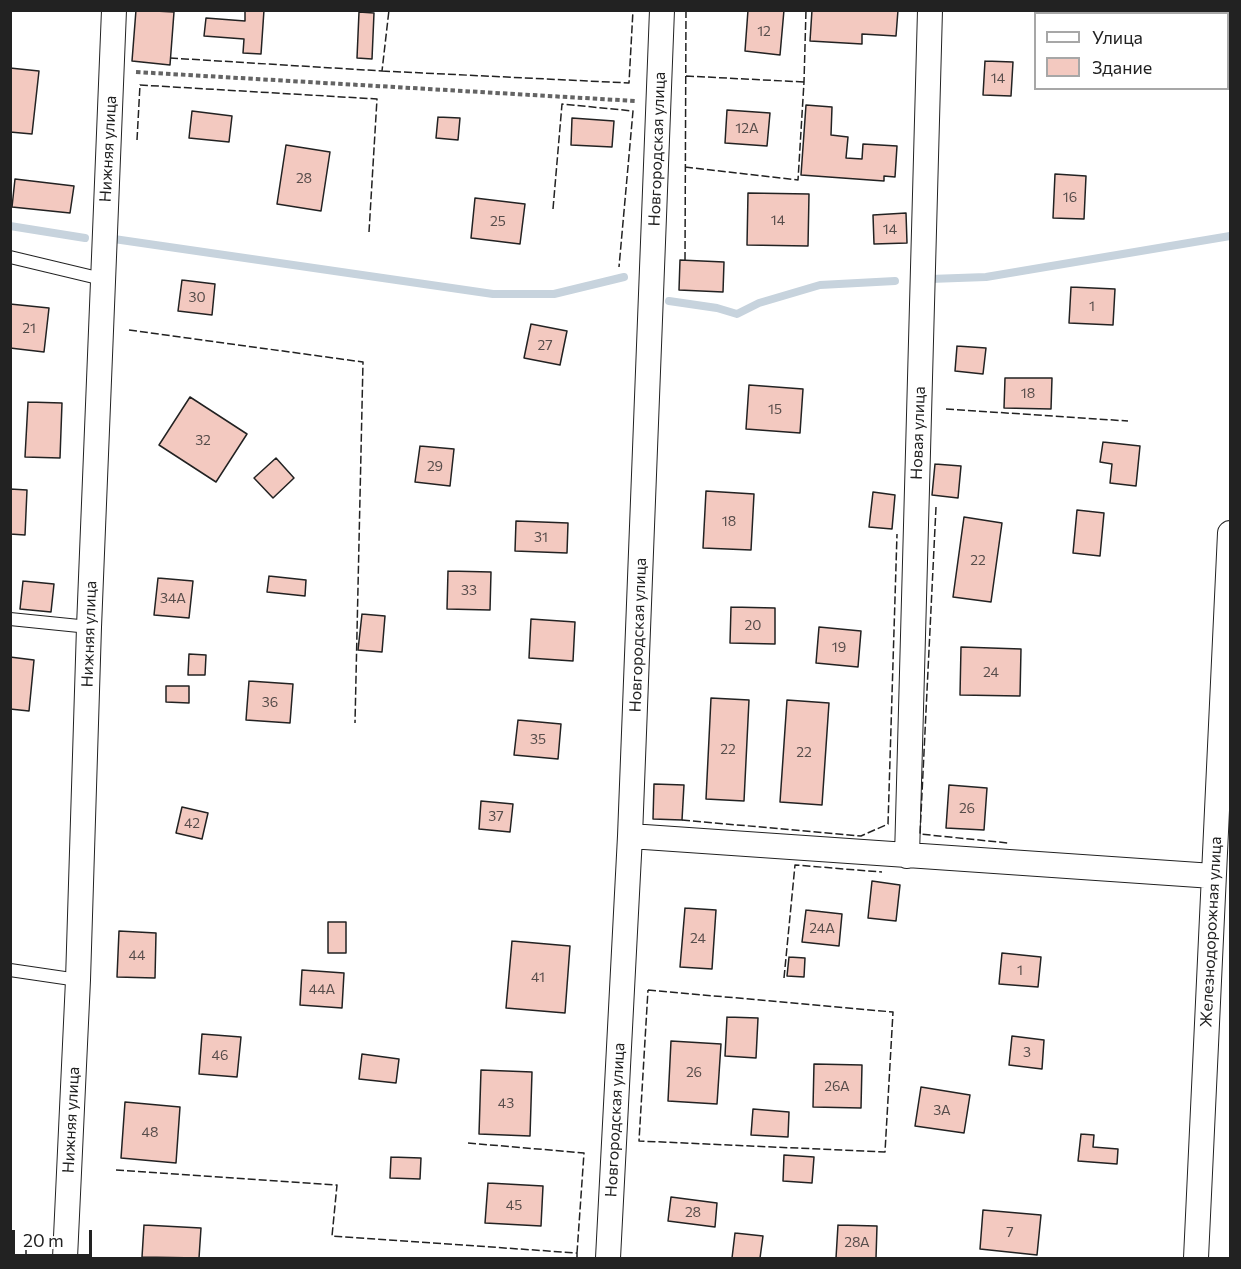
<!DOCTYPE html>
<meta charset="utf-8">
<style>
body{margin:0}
#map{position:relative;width:1241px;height:1269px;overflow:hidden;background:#fff;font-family:Commissioner,sans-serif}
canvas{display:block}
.frame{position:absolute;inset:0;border:12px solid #222;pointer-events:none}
.legend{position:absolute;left:1034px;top:12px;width:195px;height:78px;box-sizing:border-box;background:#fff;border:2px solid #a7a7a7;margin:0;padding:8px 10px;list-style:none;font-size:18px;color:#222}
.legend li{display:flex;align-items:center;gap:12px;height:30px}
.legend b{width:30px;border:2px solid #a7a7a7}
.scale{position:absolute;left:12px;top:1230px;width:80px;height:27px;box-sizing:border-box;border:3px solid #222;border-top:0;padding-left:8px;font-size:18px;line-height:21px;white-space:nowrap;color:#222;-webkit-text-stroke:4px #fff;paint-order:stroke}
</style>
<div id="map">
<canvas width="1241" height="1269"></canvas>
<div class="frame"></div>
<ul class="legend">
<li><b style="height:8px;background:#fff"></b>Улица</li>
<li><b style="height:16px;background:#f3c9c0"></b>Здание</li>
</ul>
<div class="scale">20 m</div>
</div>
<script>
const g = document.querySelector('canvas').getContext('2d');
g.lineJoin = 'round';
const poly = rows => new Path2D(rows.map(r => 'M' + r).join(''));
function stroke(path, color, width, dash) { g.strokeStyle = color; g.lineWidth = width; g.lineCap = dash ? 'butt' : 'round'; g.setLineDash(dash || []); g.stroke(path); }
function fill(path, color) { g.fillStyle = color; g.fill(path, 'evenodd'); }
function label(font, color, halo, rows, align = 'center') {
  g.font = font + ' Commissioner,sans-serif'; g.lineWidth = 4.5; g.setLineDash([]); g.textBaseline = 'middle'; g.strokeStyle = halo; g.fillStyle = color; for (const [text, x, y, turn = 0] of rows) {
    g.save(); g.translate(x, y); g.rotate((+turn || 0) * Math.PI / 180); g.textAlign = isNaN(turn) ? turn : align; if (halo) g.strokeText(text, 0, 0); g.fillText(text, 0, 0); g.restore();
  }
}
const stream = poly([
 [10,226,85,238],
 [114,239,493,294,554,294,624,277],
 [930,279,986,277,1230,236],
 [669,301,717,308,737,314,759,303,820,285,895,281]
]);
const building = poly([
 [136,10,174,12,170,65,132,61,136,10],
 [245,10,264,10,261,54,243,53,244,39,204,36,206,18,245,21,245,10],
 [748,10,784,10,780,55,745,51,748,10],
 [812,10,898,10,896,36,862,34,862,44,810,41,812,10],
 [359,12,374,13,372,59,357,58,359,12],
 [985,61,1013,62,1011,96,983,95,985,61],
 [10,68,39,71,32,134,10,132,10,68],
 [806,105,832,107,831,135,848,137,846,158,862,159,863,144,897,146,895,177,884,176,884,181,801,175,806,105],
 [727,110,770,113,767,146,725,143,727,110],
 [192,111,232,116,229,142,189,138,192,111],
 [438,117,460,118,458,140,436,138,438,117],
 [572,118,614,121,612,147,571,145,572,118],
 [286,145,330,152,321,211,277,204,286,145],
 [1055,174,1086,176,1084,219,1053,218,1055,174],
 [15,179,74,186,70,213,12,207,15,179],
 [748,193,809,194,808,246,747,245,748,193],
 [475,198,525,204,520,244,471,238,475,198],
 [906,213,907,243,874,244,873,215,906,213],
 [680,260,724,262,723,292,679,290,680,260],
 [182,280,215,284,212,315,178,311,182,280],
 [1071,287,1115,289,1113,325,1069,323,1071,287],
 [10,304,49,308,44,352,10,348,10,304],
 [531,324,567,331,560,365,524,358,531,324],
 [957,346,986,348,983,374,955,371,957,346],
 [1005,378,1052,378,1051,409,1004,408,1005,378],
 [749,385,803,389,800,433,746,429,749,385],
 [190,397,247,434,216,482,159,445,190,397],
 [28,402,62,403,60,458,25,457,28,402],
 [1103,442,1140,446,1136,486,1110,483,1112,464,1100,462,1103,442],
 [420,446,454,449,450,486,415,482,420,446],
 [276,458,294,478,273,498,254,478,276,458],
 [935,464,961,466,958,498,932,495,935,464],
 [10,489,27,490,25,535,10,534,10,489],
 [706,491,754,494,751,550,703,548,706,491],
 [873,492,895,495,892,529,869,527,873,492],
 [1077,510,1104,513,1100,556,1073,553,1077,510],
 [964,517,1002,523,991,602,953,597,964,517],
 [516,521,568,523,567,553,515,551,516,521],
 [448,571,491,572,490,610,447,609,448,571],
 [269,576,306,580,305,596,267,592,269,576],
 [158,578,193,581,189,618,154,615,158,578],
 [23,581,54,584,51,612,20,609,23,581],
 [731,607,775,608,775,644,730,643,731,607],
 [362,614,385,616,382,652,358,650,362,614],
 [531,619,575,622,573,661,529,658,531,619],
 [819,627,861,631,858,667,816,663,819,627],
 [961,647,1021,649,1020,696,960,695,961,647],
 [189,654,206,655,205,675,188,675,189,654],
 [10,657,34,660,29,711,10,709,10,657],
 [249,681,293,684,290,723,246,720,249,681],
 [166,686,189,686,189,703,166,702,166,686],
 [711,698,749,700,744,801,706,799,711,698],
 [787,700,829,703,822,805,780,802,787,700],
 [518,720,561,724,558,759,514,755,518,720],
 [654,784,684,785,682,820,653,819,654,784],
 [949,785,987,788,984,830,946,828,949,785],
 [481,801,513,804,510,832,479,829,481,801],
 [182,807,208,813,202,839,176,833,182,807],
 [872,881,900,885,896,921,868,918,872,881],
 [685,908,716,910,712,969,680,967,685,908],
 [806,910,842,914,839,946,802,942,806,910],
 [328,922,346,922,346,953,328,953,328,922],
 [119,931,156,933,155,978,117,977,119,931],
 [512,941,570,946,565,1013,506,1008,512,941],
 [1002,953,1041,957,1038,987,999,984,1002,953],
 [789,957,805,958,804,977,787,976,789,957],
 [302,970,344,973,342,1008,300,1005,302,970],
 [727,1017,758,1018,756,1058,725,1056,727,1017],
 [202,1034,241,1037,237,1077,199,1074,202,1034],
 [1012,1036,1044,1040,1042,1069,1009,1065,1012,1036],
 [671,1041,721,1044,717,1104,668,1101,671,1041],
 [362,1054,399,1059,396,1083,359,1079,362,1054],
 [814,1064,862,1065,861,1108,813,1107,814,1064],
 [481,1070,532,1072,530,1136,479,1134,481,1070],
 [921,1087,970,1095,964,1133,915,1126,921,1087],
 [125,1102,180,1107,176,1163,121,1158,125,1102],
 [753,1109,789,1112,788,1137,751,1135,753,1109],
 [1081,1134,1094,1135,1093,1147,1118,1149,1117,1164,1078,1161,1081,1134],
 [784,1155,814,1157,812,1183,783,1181,784,1155],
 [391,1157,421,1158,420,1179,390,1178,391,1157],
 [488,1183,543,1186,541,1226,485,1223,488,1183],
 [671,1197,717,1203,715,1227,668,1221,671,1197],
 [983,1210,1041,1215,1037,1255,980,1249,983,1210],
 [144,1225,201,1228,199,1258,142,1257,144,1225],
 [838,1225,877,1226,876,1258,836,1258,838,1225],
 [735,1233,763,1236,760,1258,732,1258,735,1233]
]);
const path = poly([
 [136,72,635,101]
]);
const lane = poly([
 [10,257,102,279],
 [10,619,89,627],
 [10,970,78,980]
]);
const street = poly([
 [630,836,1213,876],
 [907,856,930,10],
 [65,1258,78,980,89,627,114,10],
 [608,1258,630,836,662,10],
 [1196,1258,1230,533]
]);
const fence = poly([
 [170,58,382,71,389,10],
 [382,71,629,83,633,10],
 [686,76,804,82],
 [137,140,140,85,377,99,369,232],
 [685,167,798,180,804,82,806,10],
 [553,209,562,104,633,111,619,267],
 [685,260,686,10],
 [129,330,363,362,355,723],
 [946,409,1128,421],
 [936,507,920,834,1008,843],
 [682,820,861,836,888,824,897,534],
 [784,978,795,865,882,872],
 [648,990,893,1012,885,1152,639,1141,648,990],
 [468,1143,584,1153,577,1253],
 [116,1170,337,1185,332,1236,577,1253,577,1258],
 [26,1258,26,1248]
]);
const numberNames = [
 ["12",764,31],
 ["14",998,78],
 ["12А",747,128],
 ["28",304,178],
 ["16",1070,197],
 ["14",778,220],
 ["25",498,221],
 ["14",890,229],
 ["30",197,297],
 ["1",1092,306],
 ["21",29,328],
 ["27",545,345],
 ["18",1028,393],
 ["15",775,409],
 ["32",203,440],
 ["29",435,466],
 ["18",729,521],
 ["31",541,537],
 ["22",978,560],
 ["33",469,590],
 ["34А",173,598],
 ["20",753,625],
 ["19",839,647],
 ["24",991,672],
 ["36",270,702],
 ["35",538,739],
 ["22",728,749],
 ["22",804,752],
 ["26",967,808],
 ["37",496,816],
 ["42",192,823],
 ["24А",822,928],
 ["24",698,938],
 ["44",137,955],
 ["1",1020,970],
 ["41",538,977],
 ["44А",322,989],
 ["3",1027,1052],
 ["46",220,1055],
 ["26",694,1072],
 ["26А",837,1086],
 ["43",506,1103],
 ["3А",942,1110],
 ["48",150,1132],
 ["45",514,1205],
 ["28",693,1212],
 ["7",1010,1232],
 ["28А",857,1242]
];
const streetNames = [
 ["Нижняя улица",108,149,-87],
 ["Новгородская улица",657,149,-88],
 ["Новая улица",918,433,-88],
 ["Нижняя улица",89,634,-88],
 ["Новгородская улица",638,635,-88],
 ["Железнодорожная улица",1211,932,-87],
 ["Нижняя улица",71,1120,-87],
 ["Новгородская улица",615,1120,-87]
];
stroke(stream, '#c7d3dd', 8);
fill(building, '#f3c9c0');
stroke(building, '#222', 1.5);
stroke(lane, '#222', 14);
stroke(street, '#222', 26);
stroke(path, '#646464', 4, [4.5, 3]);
stroke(lane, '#fff', 12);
stroke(street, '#fff', 24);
stroke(fence, '#222', 1.5, [8, 3]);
label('14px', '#564c4a', null, numberNames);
label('16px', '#222', '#fff', streetNames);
</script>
